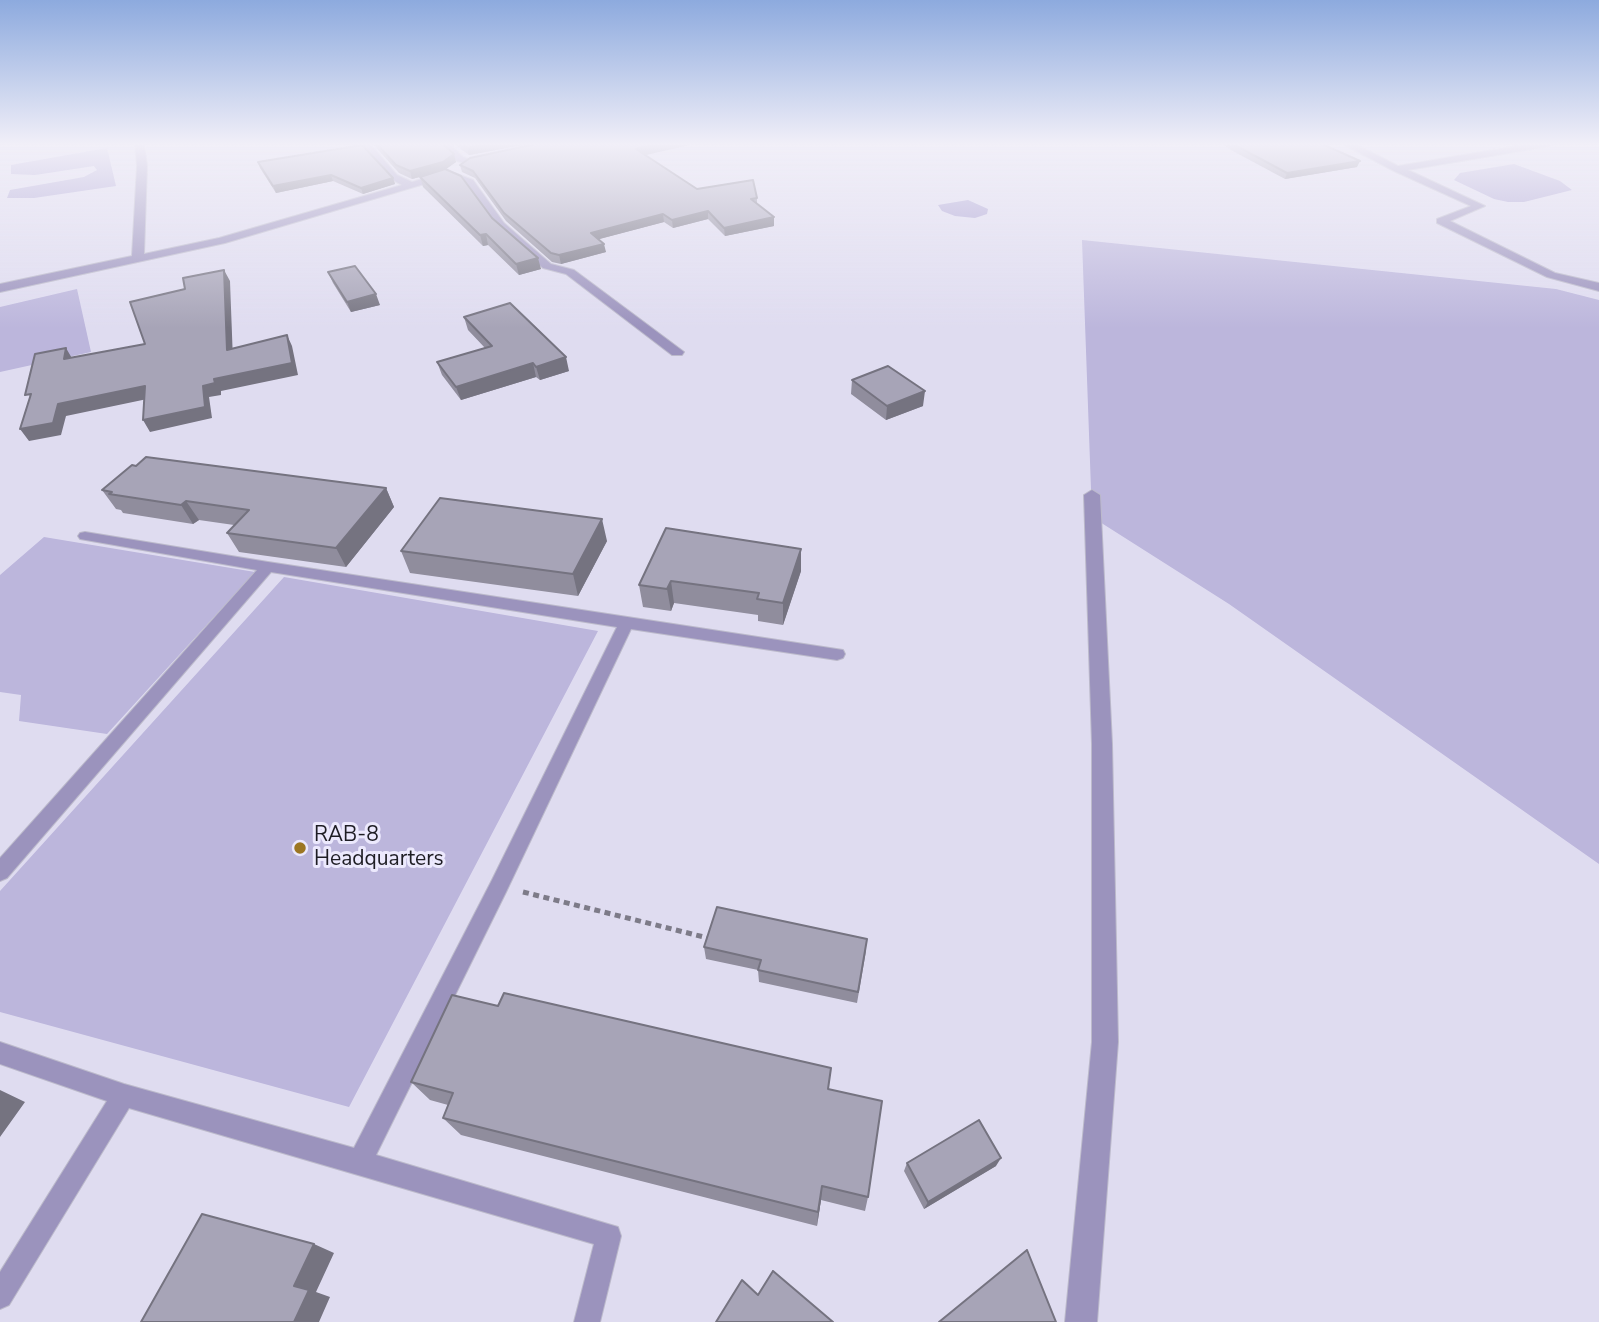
<!DOCTYPE html>
<style>
body{margin:0}
canvas{display:block;background:#dfdcf0}
</style>
<canvas width="1599" height="1322"></canvas>
<script>
const g = document.querySelector('canvas').getContext('2d');
g.lineJoin = 'round';
function fill(path, color) { g.fillStyle = color; g.fill(path, 'evenodd'); }
const poly = rows => new Path2D(rows.map(r => 'M' + r).join(''));
function stroke(path, color, width, dash) { g.strokeStyle = color; g.lineWidth = width; g.lineCap = dash ? 'butt' : 'round'; g.setLineDash(dash || []); g.stroke(path); }
function label(font, color, halo, rows, align = 'center') {
  g.font = font + ' "Nunito Sans",sans-serif'; g.lineWidth = 6; g.setLineDash([]); g.textBaseline = 'middle'; g.strokeStyle = halo; g.fillStyle = color; for (const [text, x, y, turn = 0] of rows) {
    g.save(); g.translate(x, y); g.rotate((+turn || 0) * Math.PI / 180); g.textAlign = isNaN(turn) ? turn : align; if (halo) g.strokeText(text, 0, 0); g.fillText(text, 0, 0); g.restore();
  }
}
const green = poly([
 [1082,240,1556,289,1599,300,1599,864,1229,604,1092,517],
 [77,289,91,352,0,372,0,307],
 [44,537,255,572,107,734,19,721,21,695,0,692,0,575],
 [284,577,598,631,349,1107,0,1012,0,891]
]);
const water = poly([
 [107,148,116,186,34,198,7,198,10,190,84,177,97,170,94,166,35,175,11,174,11,165],
 [1514,164,1560,181,1572,190,1524,202,1508,202,1494,199,1454,180,1460,173],
 [968,200,988,209,987,214,975,218,955,216,942,211,938,205]
]);
const path = poly([
 [523,892,712,939]
]);
const service = poly([
 [85,532,268,562,843,650,845,654,843,658,837,660,631,629,506,892,376,1155,618,1227,621,1236,600,1322,574,1322,594,1244,129,1108,9,1305,0,1309,0,1272,107,1101,0,1064,0,1042,124,1084,354,1148,492,880,617,627,271,572,7,878,0,881,0,858,257,570,80,539,78,536,80,533,85,532]
]);
const minor = poly([
 [135,143,144,143,147,166,144,254,219,238,402,185,391,179,365,148,338,154,333,151,369,143,397,175,412,182,449,171,473,180,504,223,551,264,574,270,684,352,682,355,672,355,566,274,543,268,496,227,465,184,448,177,225,243,0,292,0,284,132,256,137,166,135,143],
 [440,143,449,143,463,157,473,161,468,164,457,161,440,143],
 [1341,143,1353,143,1398,166,1535,143,1554,143,1550,146,1408,170,1485,206,1450,221,1555,273,1599,283,1599,291,1547,277,1437,223,1437,219,1471,206,1394,171,1341,143],
 [1092,490,1100,495,1112,744,1118,1042,1097,1322,1065,1322,1092,1042,1092,744,1084,495,1092,490]
]);
const wall = poly([
 [372,143,442,143,454,154,456,162,445,169,541,269,519,275,488,245,483,246,423,187,420,177,412,179,399,173],
 [453,143,533,143,469,155],
 [540,143,698,143,645,155,697,189,757,198,757,204,774,217,774,226,725,236,708,219,673,228,664,222,599,239,606,252,561,264,552,262,506,221,475,178,462,172,460,165],
 [1221,143,1320,143,1357,167,1285,179,1231,150],
 [258,162,393,178,395,184,363,194,333,181,276,193,260,168],
 [328,272,380,305,351,312,333,283],
 [464,317,569,371,540,380,536,377,461,400,442,375,437,362,485,348,468,330],
 [852,380,923,406,886,420,851,394],
 [386,488,394,507,346,567,239,552,227,533,234,525,199,520,193,524,123,513,121,510,116,509,102,490],
 [607,541,578,596,410,573,401,551],
 [801,549,801,571,783,625,758,621,758,615,674,603,671,611,643,607,639,585],
 [704,947,866,951,857,1003,759,982,758,970,706,959],
 [411,1082,829,1089,868,1197,865,1211,821,1200,817,1226,461,1135,443,1118,448,1105,430,1100],
 [907,1163,996,1166,924,1209,904,1171]
]);
const shadedWall = poly([
 [492,143,533,143,469,155,467,148],
 [664,143,698,143,637,157,636,149],
 [454,154,456,162,445,170,412,179,410,171],
 [1360,161,1357,167,1285,179,1287,173],
 [331,175,333,181,276,193,273,186],
 [393,178,395,184,363,194,361,188],
 [708,211,708,219,673,228,672,220],
 [663,214,664,222,592,241,591,233],
 [774,217,774,226,725,236,724,228],
 [486,234,488,245,483,246,480,235],
 [604,244,606,252,561,264,559,255],
 [538,258,541,269,519,275,516,264],
 [224,270,230,281,233,361,227,350],
 [376,294,380,305,351,312,347,302],
 [287,335,292,346,298,375,221,391,221,395,209,397,212,418,150,432,143,420,214,379],
 [66,348,73,360,64,359],
 [566,357,569,371,540,380,536,367],
 [533,363,536,377,461,400,456,387],
 [145,386,152,398,66,416,61,435,29,441,20,429,58,404],
 [925,391,923,406,886,420,887,406],
 [386,488,394,507,346,567,336,548],
 [186,501,199,520,193,524,181,505],
 [602,519,607,541,578,596,573,574],
 [801,549,801,571,783,625,783,603],
 [671,581,674,603,671,611,667,589],
 [0,1090,25,1102,0,1137],
 [1001,1158,996,1166,924,1209,928,1202],
 [822,1186,821,1200,817,1226,818,1212],
 [314,1244,334,1253,316,1292,330,1297,319,1322,294,1322,294,1286]
]);
const building = poly([
 [376,143,442,143,454,154,443,162,410,171,396,165,376,143],
 [461,143,492,143,467,148,461,143],
 [540,143,664,143,636,149,697,189,753,180,757,198,751,199,774,217,724,228,708,211,672,220,663,214,591,233,604,244,559,255,551,253,504,213,473,171,460,165,470,158,540,143],
 [1231,143,1320,143,1360,161,1287,173,1231,143],
 [362,145,393,178,361,188,331,175,273,186,258,162,362,145],
 [445,169,461,176,492,218,538,258,516,264,486,234,480,235,420,177,445,169],
 [355,266,376,294,347,302,328,272,355,266],
 [224,270,227,350,287,335,292,363,214,379,215,383,203,386,205,407,143,420,145,386,58,404,53,423,20,429,31,394,25,395,35,354,66,348,64,359,145,344,130,302,185,289,183,278,224,270],
 [510,303,566,357,536,367,533,363,456,387,437,362,492,346,464,317,510,303],
 [888,366,925,391,887,406,852,380,888,366],
 [146,457,386,488,336,548,227,533,249,510,186,501,181,505,109,494,112,492,102,490,132,465,136,466,146,457],
 [440,498,602,519,573,574,401,551,440,498],
 [666,528,801,549,783,603,757,599,759,593,671,581,667,589,639,585,666,528],
 [717,907,867,939,858,992,758,970,761,960,704,947,717,907],
 [504,993,831,1068,828,1089,882,1101,868,1197,822,1186,818,1212,443,1118,453,1093,411,1082,452,995,498,1006,504,993],
 [979,1120,1001,1158,928,1202,907,1163,979,1120],
 [202,1214,314,1244,294,1286,309,1290,294,1322,141,1322,202,1214],
 [1027,1250,1056,1322,939,1322,1027,1250],
 [773,1271,833,1322,716,1322,742,1280,758,1295,773,1271]
]);
const markers = [
 [300,848,7,"#9c7623"]
];
const poiNames = [
 ["RAB-8",314,836],
 ["Headquarters",314,860]
];
fill(green, '#bcb6dc');
fill(water, '#a49bcf');
stroke(service, '#bcbacb', 2);
stroke(minor, '#bcbacb', 2);
stroke(path, '#7d7b88', 5, [6, 4.5]);
fill(service, '#9b93bd');
fill(minor, '#9b93bd');
fill(wall, '#908d9d');
fill(shadedWall, '#757380');
fill(building, '#a7a4b7');
stroke(building, '#757380', 2);
const sky = g.createLinearGradient(0, 0, 0, 328);
sky.addColorStop(0, '#8daade');
sky.addColorStop(0.44, '#f1eff8');
sky.addColorStop(1, '#f1eff800');
g.fillStyle = sky;
g.fillRect(0, 0, 1599, 328);
for (const [x, y, r, color] of markers) { const dot = new Path2D(); dot.arc(x, y, r, 0, 2 * Math.PI); g.fillStyle = color; g.fill(dot); stroke(dot, '#ece9fd', 2.5); }
label('21px', '#1e1d24', '#ece9fd', poiNames, 'left');
</script>
